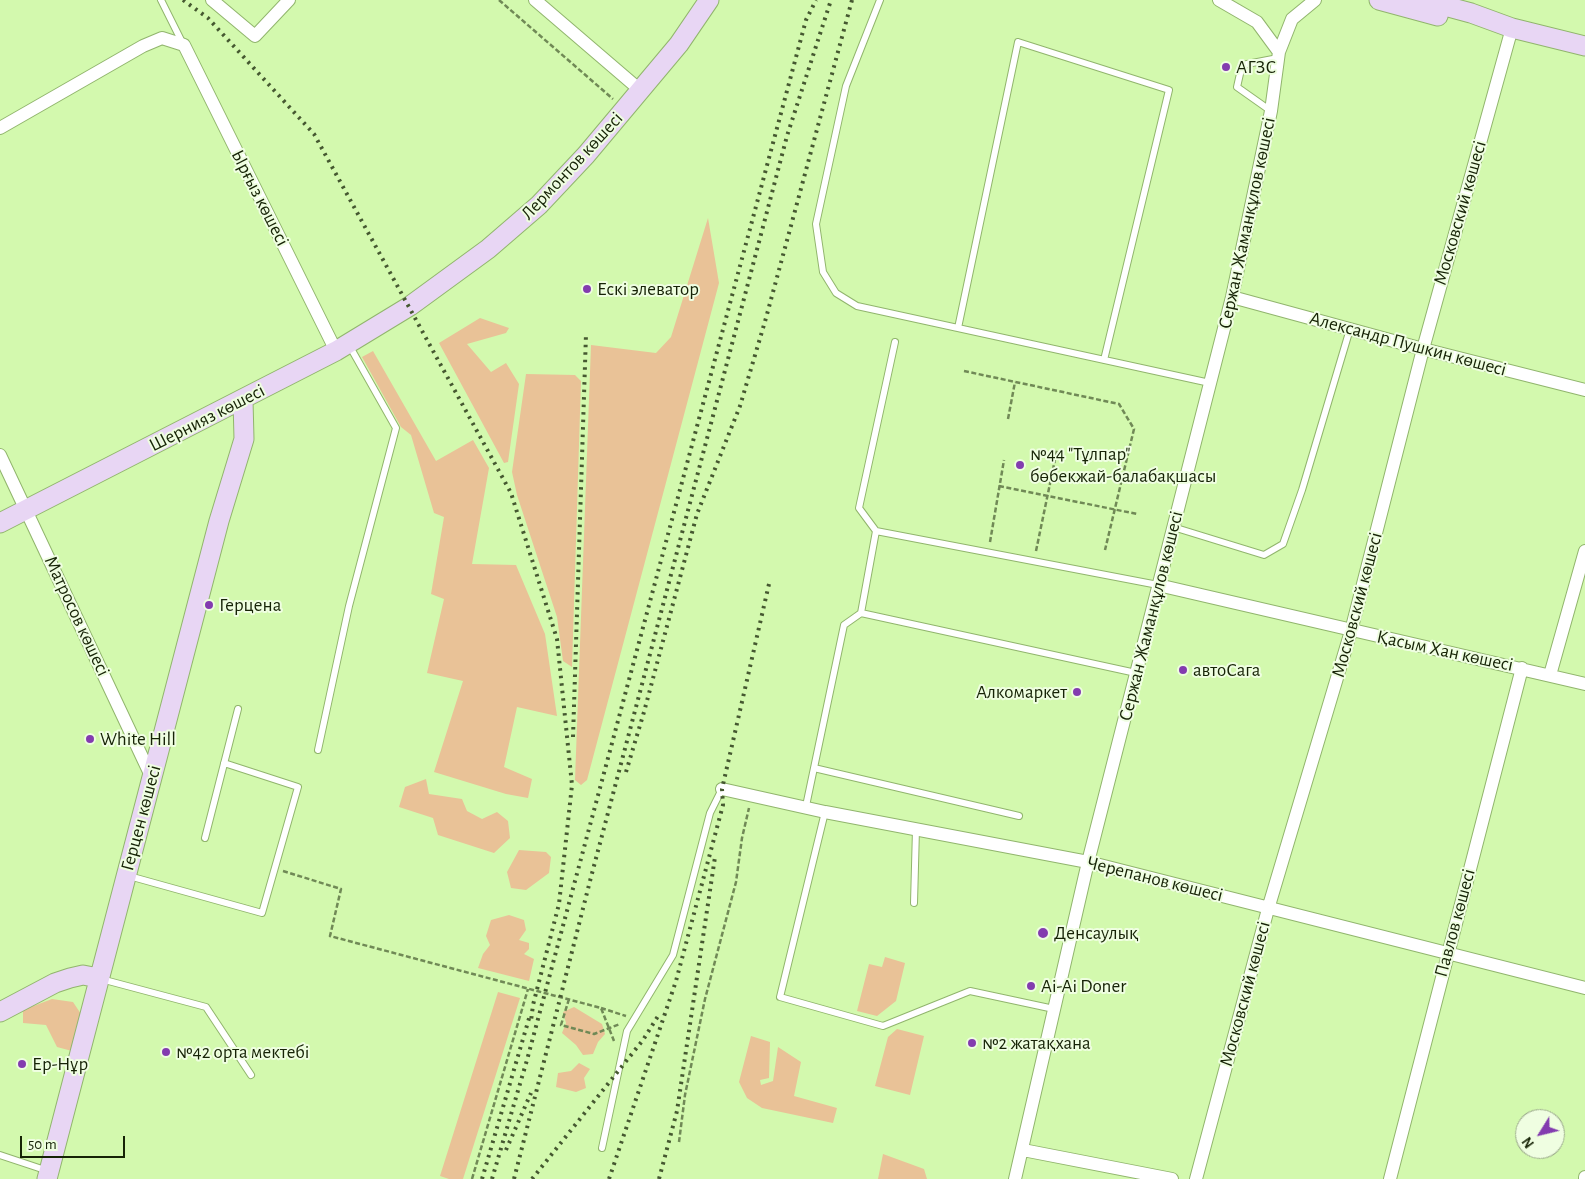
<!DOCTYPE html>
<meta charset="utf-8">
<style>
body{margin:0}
#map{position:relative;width:1585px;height:1179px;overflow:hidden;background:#d3f9ae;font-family:"Alegreya Sans",sans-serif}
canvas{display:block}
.north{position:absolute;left:1515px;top:1109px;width:50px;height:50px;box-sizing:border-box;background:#effee1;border:1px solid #98a689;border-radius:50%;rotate:234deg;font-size:14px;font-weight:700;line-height:20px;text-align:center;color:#162306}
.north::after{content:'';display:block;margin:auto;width:18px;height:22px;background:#833caf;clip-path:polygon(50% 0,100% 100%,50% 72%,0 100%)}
.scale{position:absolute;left:20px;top:1136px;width:105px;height:22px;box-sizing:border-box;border:2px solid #162306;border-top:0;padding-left:6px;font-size:15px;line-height:18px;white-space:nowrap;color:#162306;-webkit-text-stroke:4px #effee1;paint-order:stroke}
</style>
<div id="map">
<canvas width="1585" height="1179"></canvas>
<div class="north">N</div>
<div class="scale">50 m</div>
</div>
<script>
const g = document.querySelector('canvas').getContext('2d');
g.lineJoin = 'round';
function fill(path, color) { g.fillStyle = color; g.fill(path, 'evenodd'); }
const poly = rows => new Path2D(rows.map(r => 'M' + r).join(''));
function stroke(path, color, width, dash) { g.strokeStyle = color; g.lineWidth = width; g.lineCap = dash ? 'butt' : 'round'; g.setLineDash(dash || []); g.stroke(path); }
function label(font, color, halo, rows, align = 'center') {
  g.font = font + ' "Alegreya Sans",sans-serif'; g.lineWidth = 4; g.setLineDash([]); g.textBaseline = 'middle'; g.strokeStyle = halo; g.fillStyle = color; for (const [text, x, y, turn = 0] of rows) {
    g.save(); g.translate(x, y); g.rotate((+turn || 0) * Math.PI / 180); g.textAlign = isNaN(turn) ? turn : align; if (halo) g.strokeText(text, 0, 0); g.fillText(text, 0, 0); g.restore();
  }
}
const green = poly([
 [708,218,719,283,587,780,581,785,575,780,591,345,656,353,671,337],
 [480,318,509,328,506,333,467,344,491,372,506,363,519,384,508,462,504,463,439,343],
 [373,351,436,461,473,440,489,468,472,564,516,565,545,634,557,716,517,707,504,767,532,779,528,798,506,794,434,772,463,681,427,673,444,599,431,594,444,517,434,513,411,435,401,427,362,357],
 [526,374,575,375,581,381,572,667,563,661,557,617,517,495,512,472],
 [426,779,429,794,462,799,467,811,482,819,497,812,508,821,510,838,494,853,438,835,433,818,399,807,405,787],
 [519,850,546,852,551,857,549,873,526,890,511,888,507,872],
 [509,915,524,920,526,930,519,940,529,943,529,949,524,954,534,959,529,981,478,968,483,954,490,945,486,936,491,920],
 [885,957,905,963,896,1001,877,1016,857,1011,869,964,882,967],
 [498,992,520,998,463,1179,449,1179,440,1176],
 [52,999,73,1002,81,1014,72,1051,57,1047,46,1025,23,1023,23,1010],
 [574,1007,602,1024,605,1034,598,1042,593,1054,583,1055,576,1045,562,1033,566,1023,563,1012],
 [897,1029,924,1036,910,1095,875,1086,888,1037],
 [751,1036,770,1042,769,1078,760,1080,761,1085,773,1081,778,1047,801,1062,794,1096,837,1108,833,1123,762,1108,747,1098,739,1082],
 [579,1063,590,1069,584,1078,586,1088,576,1092,556,1087,558,1073,571,1071],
 [883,1154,924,1169,927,1179,878,1179]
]);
const path = poly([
 [499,0,613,99],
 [964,371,1119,404,1134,429,1105,550],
 [1008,419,1015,382],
 [999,486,1137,514],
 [990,542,1004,460],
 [1036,551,1057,450],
 [283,871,341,889,330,936,601,1008,614,1041],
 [569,999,561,1025,594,1034,620,1024],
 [601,1008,626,1016],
 [679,1142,685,1095,705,999,736,882,742,838,749,808],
 [472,1179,528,989]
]);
const lane = poly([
 [161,0,183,44],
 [880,0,846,86,816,224,823,272,836,293,857,306,1210,383],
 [1271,111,1237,87,1242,65,1278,58],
 [958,328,1018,42,1169,90,1104,360],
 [895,342,859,508,876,531,1158,585],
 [1173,527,1264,555,1283,544,1302,490,1350,329],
 [876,531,861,613,1136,673],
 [318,750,349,606,396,428,349,345],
 [814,768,1019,816],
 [806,806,844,625,861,613],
 [825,812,780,997,883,1026,970,991,1054,1009],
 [205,838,238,709],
 [129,876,262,913,298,787,224,763],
 [914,903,916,829],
 [101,979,206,1007,251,1075],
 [602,1148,627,1031,673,955,710,813,722,789],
 [0,1155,48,1171]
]);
const street = poly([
 [212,0,255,36,289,0],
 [535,0,640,90],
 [1219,0,1257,22,1279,52],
 [0,128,143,46,162,38,184,45,336,351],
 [1232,297,1423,349,1585,390],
 [0,455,152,778],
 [1158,585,1585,684],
 [1550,675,1585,551],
 [722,789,825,812,1088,862,1585,988],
 [1023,1150,1172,1179],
 [1015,1179,1088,862,1232,297,1271,111,1279,52,1292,19,1315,0],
 [1196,1179,1268,909,1351,631,1423,349,1512,28],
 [1390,1179,1522,668],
 [1585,1179,1585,1177]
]);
const secondary = poly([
 [1379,0,1438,16],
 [1423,0,1471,13,1512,28,1585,46],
 [0,523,336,351,410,306,488,249,539,205,586,155,679,44,709,0],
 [0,1012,55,983,70,978,83,975,98,978],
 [47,1179,219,521,244,439,243,400]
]);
const rail = poly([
 [183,0,208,18,314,134,511,493,557,639,572,785,559,904,533,1005,531,1021],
 [573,737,586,334],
 [626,772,644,712,697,514,740,406,766,318,852,0],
 [506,1150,531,1093],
 [482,1179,530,1015],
 [492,1179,527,1060,806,20,816,0],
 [514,1179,590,881,787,136,831,0],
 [532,1179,643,1040,660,1013],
 [609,1179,676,981,723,805,722,789,769,584],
 [659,1179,677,1111,715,857]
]);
const markers = [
 [1226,67,5,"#833caf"],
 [587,289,5,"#833caf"],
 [1020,465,5,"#833caf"],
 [209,605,5,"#833caf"],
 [1183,670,5,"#833caf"],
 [1077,692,5,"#833caf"],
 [90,739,5,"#833caf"],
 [1043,933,6,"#833caf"],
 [1031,986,5,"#833caf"],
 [972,1043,5,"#833caf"],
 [166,1052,5,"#833caf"],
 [22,1064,5,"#833caf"]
];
const poiNames = [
 ["АГЗС",1236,67],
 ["Ескі элеватор",597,289],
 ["№44 \"Тұлпар\"",1030,454],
 ["бөбекжай-балабақшасы",1030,476],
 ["Герцена",219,605],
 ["автоСага",1193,670],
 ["Алкомаркет",1067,692,"right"],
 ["White Hill",100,739],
 ["Денсаулық",1054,933],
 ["Ai-Ai Doner",1041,986],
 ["№2 жатақхана",982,1043],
 ["№42 орта мектебі",176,1052],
 ["Ер-Нұр",32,1064]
];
const streetNames = [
 ["Лермонтов көшесі",572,166,-47],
 ["Ырғыз көшесі",260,198,63],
 ["Московский көшесі",1460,213,-74],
 ["Сержан Жаманқұлов көшесі",1247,223,-78],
 ["Александр Пушкин көшесі",1408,344,15],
 ["Шернияз көшесі",207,418,-27],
 ["Московский көшесі",1357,605,-75],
 ["Матросов көшесі",77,616,65],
 ["Сержан Жаманқұлов көшесі",1151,616,-76],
 ["Қасым Хан көшесі",1445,651,12],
 ["Герцен көшесі",141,818,-75],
 ["Черепанов көшесі",1155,879,14],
 ["Павлов көшесі",1455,923,-75],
 ["Московский көшесі",1245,994,-75]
];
fill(green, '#e9c297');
stroke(lane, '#91b56d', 8);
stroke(street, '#91b56d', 14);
stroke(secondary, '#91b56d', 21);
stroke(path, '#708956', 2.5, [5, 2.5]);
stroke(lane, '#fff', 6);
stroke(street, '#fff', 12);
stroke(secondary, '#e8d6f4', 19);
stroke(rail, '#455830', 4, [2.5, 5]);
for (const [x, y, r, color] of markers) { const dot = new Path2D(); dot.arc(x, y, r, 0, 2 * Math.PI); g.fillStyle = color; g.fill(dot); stroke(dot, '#effee1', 2); }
label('19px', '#162306', '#effee1', poiNames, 'left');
label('19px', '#162306', '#effee1', streetNames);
</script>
